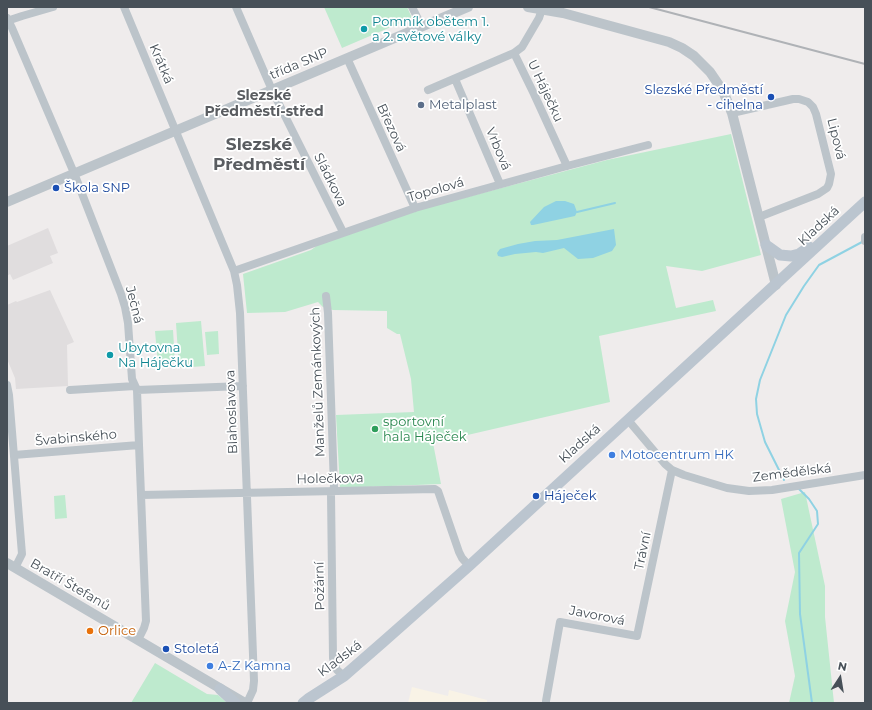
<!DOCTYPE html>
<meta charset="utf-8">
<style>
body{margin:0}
#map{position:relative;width:872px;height:710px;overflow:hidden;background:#efecec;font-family:Montserrat,sans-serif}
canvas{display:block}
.frame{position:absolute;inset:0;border:8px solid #475058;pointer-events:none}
.north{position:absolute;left:820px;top:658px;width:40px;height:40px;-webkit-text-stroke:3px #fff;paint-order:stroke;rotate:12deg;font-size:11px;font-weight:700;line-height:16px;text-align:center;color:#475058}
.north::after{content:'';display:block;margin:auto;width:14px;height:18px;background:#475058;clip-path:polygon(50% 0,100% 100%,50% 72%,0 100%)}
</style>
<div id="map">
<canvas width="872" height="710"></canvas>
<div class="frame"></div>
<div class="north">N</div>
</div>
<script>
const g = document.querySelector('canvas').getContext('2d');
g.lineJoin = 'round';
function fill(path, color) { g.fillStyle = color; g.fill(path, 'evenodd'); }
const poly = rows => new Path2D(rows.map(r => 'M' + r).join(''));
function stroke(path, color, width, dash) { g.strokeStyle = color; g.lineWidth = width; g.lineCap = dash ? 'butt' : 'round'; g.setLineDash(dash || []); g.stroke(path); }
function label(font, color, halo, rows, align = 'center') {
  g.font = font + ' Montserrat,sans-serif'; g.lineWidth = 3.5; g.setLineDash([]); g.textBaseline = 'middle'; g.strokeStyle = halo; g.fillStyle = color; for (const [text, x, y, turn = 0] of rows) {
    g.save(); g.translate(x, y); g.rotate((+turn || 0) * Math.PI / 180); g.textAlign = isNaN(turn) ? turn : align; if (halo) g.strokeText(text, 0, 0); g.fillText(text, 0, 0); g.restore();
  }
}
const commercial = poly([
 [412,687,448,696,449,690,487,700,487,703,408,703]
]);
const education = poly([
 [48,228,58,253,50,256,53,263,13,280,10,274,7,276,7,246],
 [50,290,74,342,67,345,68,386,16,389,15,378,7,359,7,305,16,301,17,302]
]);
const green = poly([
 [324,7,407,7,412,18,342,48],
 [731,134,761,255,702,271,666,266,676,308,713,300,716,311,599,336,610,402,433,443,441,484,340,488,336,415,414,412,411,379,400,334,397,334,387,328,387,311,333,310,323,307,318,302,285,312,247,313,243,274,311,250,318,245,422,209,607,160],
 [201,321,205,366,179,368,176,323],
 [173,330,175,363,158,364,155,331],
 [218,331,219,354,207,355,205,332],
 [805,492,825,586,825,617,834,703,789,703,795,676,785,621,795,572,781,499],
 [65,495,67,518,55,519,54,496],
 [155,663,207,694,218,695,227,703,131,703]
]);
const water = poly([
 [556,201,565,201,574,204,577,212,575,216,533,225,531,225,530,222,544,207],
 [614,229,616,245,612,251,593,258,578,259,564,248,543,253,536,252,515,254,502,257,498,256,497,253,500,249,518,244,535,241,557,240]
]);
const stream = poly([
 [577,212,615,203],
 [784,480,765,442,757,414,756,399,760,380,786,315,804,286,819,265,862,242],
 [799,489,809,499,817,511,818,524,799,553,800,614,812,703]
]);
const minor = poly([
 [124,7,234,271,237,285,240,313,254,681,253,690,247,703],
 [236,7,272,90,343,232],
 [412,7,422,27],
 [7,18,12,28,74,173,121,294,125,307,128,323,132,379,137,390,139,445,146,621,144,628,138,640],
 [7,21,22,16,53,7],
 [514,53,534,94,567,166],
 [347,58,415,208],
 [455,79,500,184],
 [428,90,514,53,522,47,539,18,542,9],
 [732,113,793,99,799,99,808,102,813,107,816,114,831,174,829,184,827,188,818,194,759,217],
 [865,237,865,241],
 [234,271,415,208,567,166,648,145],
 [326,296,328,313,334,487,331,494,333,658,334,663,337,670,344,676],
 [7,385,9,395,22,554,15,568],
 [70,390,135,386],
 [137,390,243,386],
 [628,420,665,464,672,470,684,475,727,488,749,491,772,490,865,475],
 [14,455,139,445],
 [141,495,435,489,438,491,459,552,462,558,469,566],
 [546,701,560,622,637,636,672,470]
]);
const tertiary = poly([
 [528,7,563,13,669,42,682,48,694,56,710,72,723,91,732,113,776,285],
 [7,202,468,7],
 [7,563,245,703]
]);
const secondary = poly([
 [766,245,780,255,791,256,799,254,809,247],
 [220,689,235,703],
 [303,703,308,699,344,676,383,642,469,566,865,202]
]);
const rail = poly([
 [649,7,865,64]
]);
const markers = [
 [364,29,4,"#0f9aa8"],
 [771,97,4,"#1a4fb4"],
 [421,105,4,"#5c6f8a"],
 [56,188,4,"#1a4fb4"],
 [110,355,4,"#0f9aa8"],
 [375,429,4,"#2e9e5b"],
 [612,455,4,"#3f7fe0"],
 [536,496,4,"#1a4fb4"],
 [90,631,4,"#e8710a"],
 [166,649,4,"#1a4fb4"],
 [210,666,4,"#3f7fe0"]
];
const cultureNames = [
 ["Pomník obětem 1.",372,22],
 ["a 2. světové války",372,37],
 ["Ubytovna",118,348],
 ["Na Háječku",118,363]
];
const streetNames = [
 ["Krátká",161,64,67],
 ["třída SNP",299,64,-23],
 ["U Háječku",545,91,65],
 ["Březová",391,128,65],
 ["Lipová",836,139,76],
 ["Vrbová",498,149,67],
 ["Sládkova",330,180,64],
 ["Topolová",436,190,-16],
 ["Kladská",819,226,-43],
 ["Ječná",134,305,76],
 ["Manželů Zemánkových",318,382,-92],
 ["Blahoslavova",232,412,-92],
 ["Švabinského",76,438,-5],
 ["Kladská",580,444,-42],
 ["Zemědělská",792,473,-7],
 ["Holečkova",330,479,-1],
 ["Trávní",643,551,-78],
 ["Bratří Štefanů",70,585,30],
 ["Požární",320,586,-91],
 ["Javorová",597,616,11],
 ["Kladská",340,659,-37]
];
const transitNames = [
 ["Slezské Předměstí",763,90,"right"],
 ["- cihelna",763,105,"right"],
 ["Škola SNP",64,188],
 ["Háječek",544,496],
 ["Stoletá",174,649]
];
const serviceNames = [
 ["Metalplast",429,105]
];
const leisureNames = [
 ["sportovní",383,422],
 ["hala Háječek",383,437]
];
const shopNames = [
 ["Motocentrum HK",620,455],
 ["A-Z Kamna",218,666]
];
const foodNames = [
 ["Orlice",98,631]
];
const neighbourhoodNames = [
 ["Slezské",264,96],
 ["Předměstí-střed",264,112]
];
const districtNames = [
 ["Slezské",259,145],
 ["Předměstí",259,165]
];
fill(commercial, '#f9f3e6');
fill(education, '#e0ddde');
fill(green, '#beeace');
fill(water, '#8fd2e3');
stroke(stream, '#8fd2e3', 2);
stroke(minor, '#bcc4ca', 8);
stroke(tertiary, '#bcc4ca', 10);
stroke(secondary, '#bbc5cf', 11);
stroke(rail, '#afb2b6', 2);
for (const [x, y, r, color] of markers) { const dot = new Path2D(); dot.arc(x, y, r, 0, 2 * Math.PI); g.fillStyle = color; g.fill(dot); stroke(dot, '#fff', 1.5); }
label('13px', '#0d838f', '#fff', cultureNames, 'left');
label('13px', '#475058', '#fff', streetNames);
label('13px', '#164399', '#fff', transitNames, 'left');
label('13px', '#4e5e75', '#fff', serviceNames, 'left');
label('13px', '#27864d', '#fff', leisureNames, 'left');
label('13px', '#366cbe', '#fff', shopNames, 'left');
label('13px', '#c56008', '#fff', foodNames, 'left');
label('bold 14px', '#5a5d61', '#fff', neighbourhoodNames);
label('bold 17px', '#5a5d61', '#fff', districtNames);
</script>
